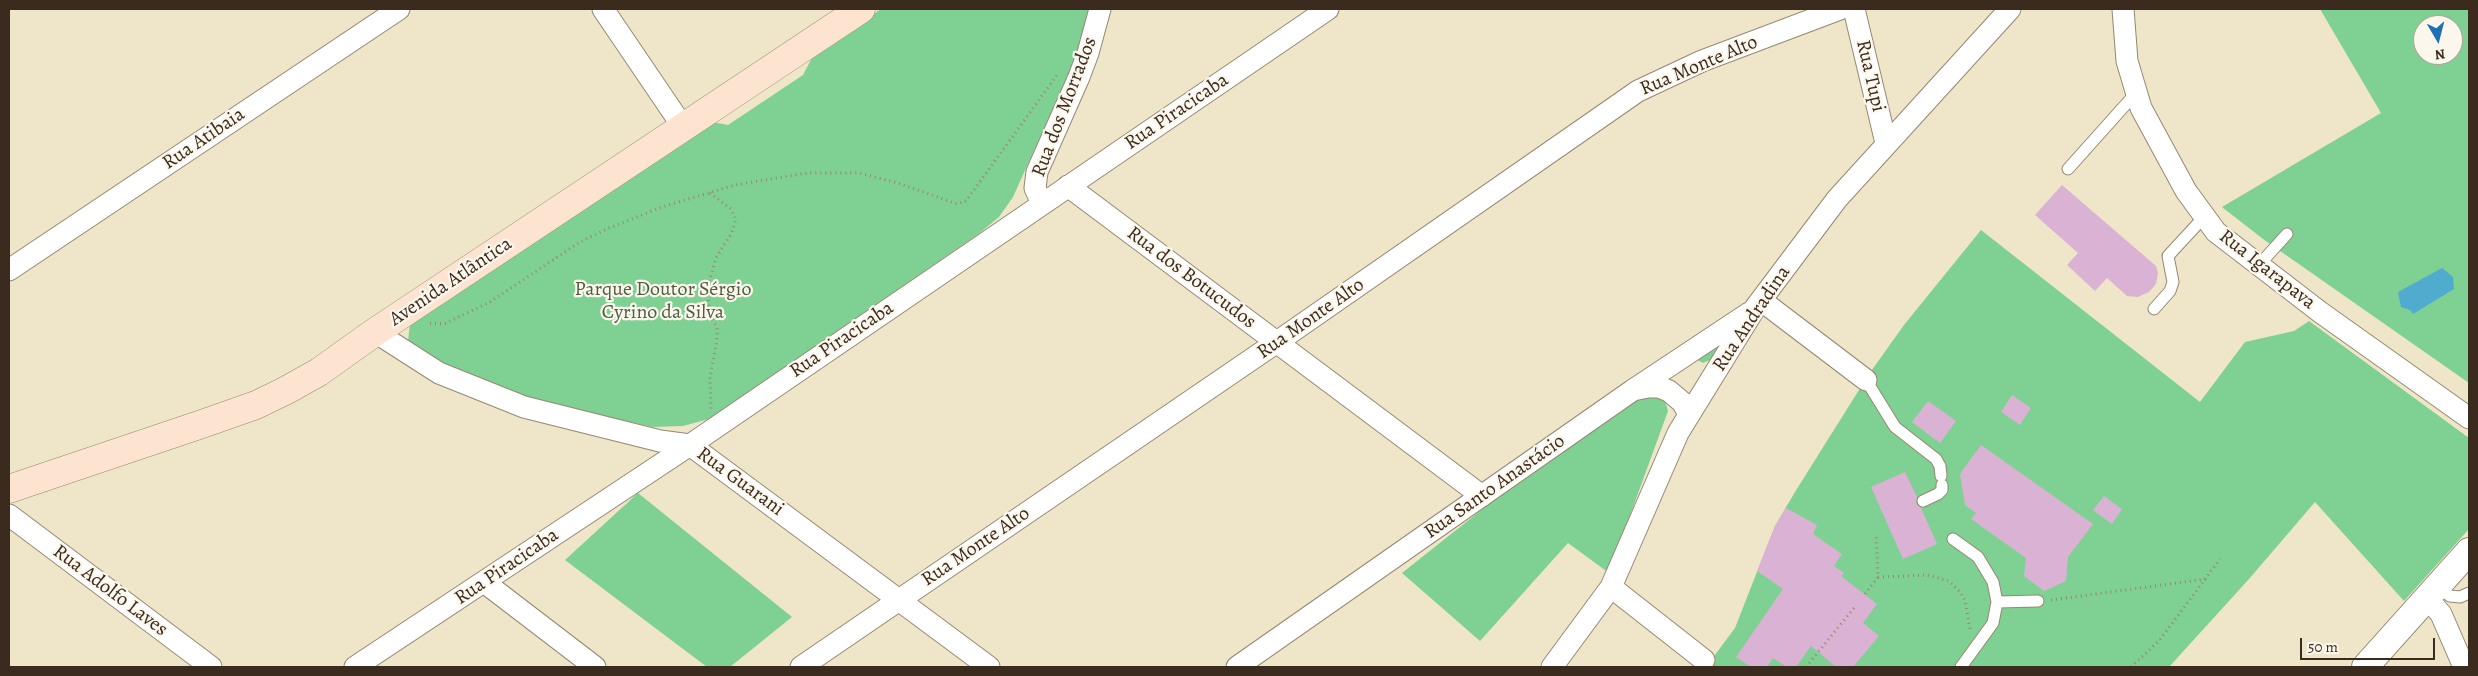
<!DOCTYPE html>
<meta charset="utf-8">
<style>
body{margin:0}
#map{position:relative;width:2478px;height:676px;overflow:hidden;background:#efe5c8;font-family:Alegreya,serif}
canvas{display:block}
.frame{position:absolute;inset:0;border:10px solid #3b2a1e;pointer-events:none}
.north{position:absolute;left:2413px;top:15px;width:50px;height:50px;box-sizing:border-box;background:#fbf7ec;border:1px solid #aea59a;border-radius:50%;rotate:172deg;font-size:14px;font-weight:700;line-height:20px;text-align:center;color:#3b2a1e}
.north::after{content:'';display:block;margin:auto;width:18px;height:22px;background:#1f6fb2;clip-path:polygon(50% 0,100% 100%,50% 72%,0 100%)}
.scale{position:absolute;left:2300px;top:638px;width:135px;height:22px;box-sizing:border-box;border:2px solid #3b2a1e;border-top:0;padding-left:6px;font-size:15px;line-height:18px;white-space:nowrap;color:#3b2a1e;-webkit-text-stroke:4px #fbf7ec;paint-order:stroke}
</style>
<div id="map">
<canvas width="2478" height="676"></canvas>
<div class="frame"></div>
<div class="north">N</div>
<div class="scale">50 m</div>
</div>
<script>
const g = document.querySelector('canvas').getContext('2d');
g.lineJoin = 'round';
function fill(path, color) { g.fillStyle = color; g.fill(path, 'evenodd'); }
const poly = rows => new Path2D(rows.map(r => 'M' + r).join(''));
function stroke(path, color, width, dash) { g.strokeStyle = color; g.lineWidth = width; g.lineCap = dash ? 'butt' : 'round'; g.setLineDash(dash || []); g.stroke(path); }
function label(font, color, halo, rows, align = 'center') {
  g.font = font + ' Alegreya,serif'; g.lineWidth = 4.5; g.setLineDash([]); g.textBaseline = 'middle'; g.strokeStyle = halo; g.fillStyle = color; for (const [text, x, y, turn = 0] of rows) {
    g.save(); g.translate(x, y); g.rotate((+turn || 0) * Math.PI / 180); g.textAlign = isNaN(turn) ? turn : align; if (halo) g.strokeText(text, 0, 0); g.fillText(text, 0, 0); g.restore();
  }
}
const green = poly([
 [881,9,1090,9,1077,55,1013,197,999,217,977,235,709,419,683,426,653,427,543,403,464,374,432,359,408,342,410,323,712,122,728,125,803,75,814,54],
 [2320,9,2469,9,2469,383,2263,239,2222,207,2381,113],
 [2423,25,2453,25,2453,55,2423,55],
 [1981,230,2200,402,2245,342,2294,331,2309,321,2469,438,2469,529,2404,601,2315,502,2249,579,2169,667,1706,667,1735,628,1775,526,1795,492,1869,374,1904,325],
 [1712,344,1717,348,1710,360,1703,363,1696,359],
 [1647,394,1654,394,1665,401,1668,411,1609,573,1568,543,1480,641,1402,573,1499,496],
 [638,493,792,617,730,667,707,667,565,560]
]);
const water = poly([
 [2442,268,2453,277,2454,289,2413,314,2410,310,2401,307,2398,292]
]);
const building = poly([
 [2062,185,2156,266,2158,273,2156,284,2149,292,2138,297,2127,296,2107,278,2095,291,2067,265,2078,253,2035,215],
 [2012,395,2031,408,2020,425,2001,412],
 [1928,401,1956,421,1940,443,1912,422],
 [1981,445,2093,524,2068,557,2066,581,2044,591,2024,576,2026,558,1971,519,1976,513,1965,505,1960,474],
 [1905,472,1917,497,1916,504,1921,508,1937,544,1903,559,1871,487],
 [2104,496,2122,509,2112,524,2093,510],
 [1786,508,1817,525,1813,534,1842,554,1834,566,1844,573,1841,576,1877,604,1863,623,1879,636,1853,667,1836,667,1811,646,1796,667,1787,667,1773,658,1767,667,1751,667,1736,657,1783,589,1757,571,1775,526]
]);
const path = poly([
 [710,193,731,209,736,220,731,234,716,258,707,289,710,314,717,328,717,340,710,377,711,409],
 [430,323,444,324,490,302,580,242,609,228,662,207,735,185,807,173,859,173,898,183,957,204,966,201,1057,75],
 [1878,577,1927,575,1949,581,1960,592,1965,600,1970,629],
 [1865,594,1878,577,1876,534],
 [2051,600,2206,579],
 [1806,667,1854,608],
 [2131,667,2159,641,2220,559]
]);
const service = poly([
 [2068,169,2136,93],
 [2259,265,2287,234],
 [2154,309,2170,291,2173,282,2168,256,2204,217],
 [1866,380,1895,427,1936,459,1940,466,1941,476],
 [1923,501,1938,494,1942,490,1942,485],
 [1953,539,1978,557,1993,582,1997,602,1993,623,1961,667],
 [2438,587,2450,596,2460,597,2469,593],
 [1997,602,2038,601]
]);
const minor = poly([
 [603,9,683,127],
 [1854,9,1886,143],
 [2123,9,2127,61,2141,108,2186,191,2216,232,2320,312,2469,418],
 [1068,186,1482,496],
 [1042,204,1035,188,1037,172,1079,77,1088,53,1100,9],
 [9,270,399,9],
 [1762,301,1866,380],
 [375,332,439,373,524,407,660,441,690,445,989,667],
 [1633,390,1648,387,1659,387,1669,391,1682,402,1689,414],
 [9,515,211,667],
 [484,582,595,667],
 [1611,587,1704,660],
 [2427,598,2441,614,2464,667],
 [355,667,690,445,1328,9],
 [801,667,1277,342,1638,91,1702,61,1840,9],
 [1237,667,1633,390,1749,313],
 [1552,667,1611,587,1678,433,1755,308,1837,199,2010,9]
]);
const tertiary = poly([
 [2365,667,2469,551]
]);
const secondary = poly([
 [9,489,202,424,256,405,285,391,319,372,375,332,861,9]
]);
const streetNames = [
 ["Rua Monte Alto",1699,66,-23],
 ["Rua Tupi",1870,76,77],
 ["Rua dos Morrados",1065,107,-69],
 ["Rua Piracicaba",1177,112,-34],
 ["Rua Atibaia",204,139,-34],
 ["Rua Igarapava",2267,270,38],
 ["Rua dos Botucudos",1191,278,37],
 ["Avenida Atlântica",451,282,-34],
 ["Rua Monte Alto",1311,319,-35],
 ["Rua Andradina",1752,319,-56],
 ["Rua Piracicaba",842,340,-34],
 ["Rua Guarani",740,482,36],
 ["Rua Santo Anastácio",1495,487,-35],
 ["Rua Monte Alto",976,547,-34],
 ["Rua Piracicaba",507,567,-34],
 ["Rua Adolfo Laves",110,591,37]
];
const parkNames = [
 ["Parque Doutor Sérgio",663,290],
 ["Cyrino da Silva",663,313]
];
fill(green, '#7ed193');
fill(water, '#51abcf');
fill(building, '#dab3d4');
stroke(service, '#958873', 13);
stroke(minor, '#958873', 23);
stroke(tertiary, '#958873', 28);
stroke(secondary, '#958873', 29);
stroke(path, '#958873', 3, [1, 4]);
stroke(service, '#fff', 11);
stroke(minor, '#fff', 21);
stroke(tertiary, '#fff', 26);
stroke(secondary, '#fde4d1', 28);
label('20px', '#3b2a1e', '#fbf7ec', streetNames);
label('20px', '#4f5c41', '#fbf7ec', parkNames);
</script>
